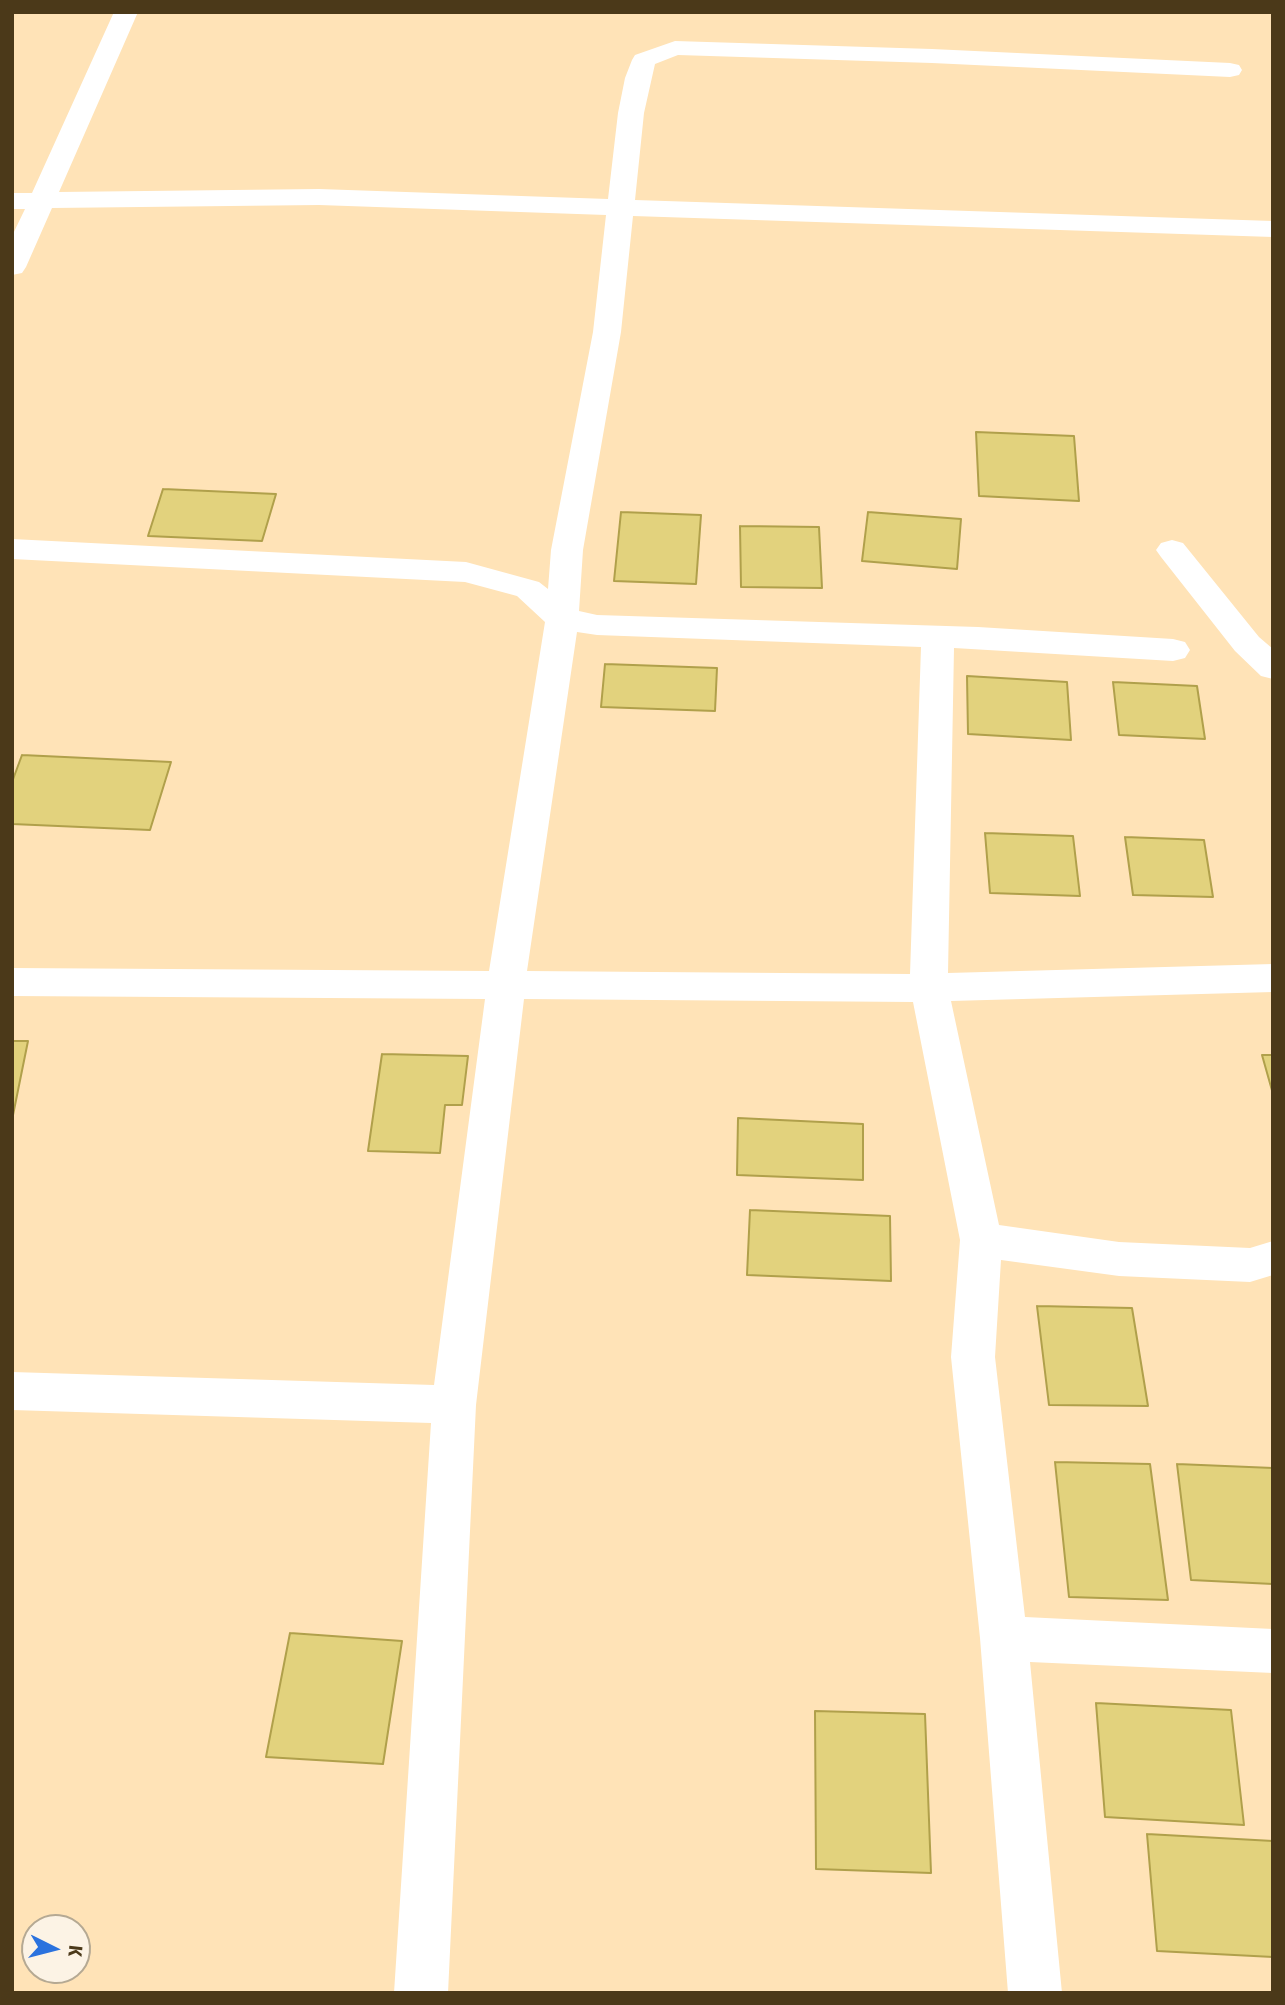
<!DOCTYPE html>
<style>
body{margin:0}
#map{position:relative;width:1285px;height:2005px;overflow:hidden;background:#ffe3b7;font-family:"Fira Sans Condensed",sans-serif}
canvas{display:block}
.frame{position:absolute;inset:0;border:14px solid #4b3919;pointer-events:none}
.north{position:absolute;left:21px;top:1914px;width:70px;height:70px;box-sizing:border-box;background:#fcf3e5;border:2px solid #b5a993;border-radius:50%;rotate:96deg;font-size:19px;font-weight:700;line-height:28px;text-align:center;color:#4b3919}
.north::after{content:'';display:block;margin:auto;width:24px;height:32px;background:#2b72de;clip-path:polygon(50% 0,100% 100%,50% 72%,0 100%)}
</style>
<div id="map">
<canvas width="1285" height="2005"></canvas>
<div class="frame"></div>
<div class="north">K</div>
</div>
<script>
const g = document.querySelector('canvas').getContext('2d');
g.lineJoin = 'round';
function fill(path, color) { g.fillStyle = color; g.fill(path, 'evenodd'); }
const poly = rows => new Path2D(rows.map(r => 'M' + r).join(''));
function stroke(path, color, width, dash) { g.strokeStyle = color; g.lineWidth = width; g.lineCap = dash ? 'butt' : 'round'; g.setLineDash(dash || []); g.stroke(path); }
const building = poly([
 [976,432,1074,436,1079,501,979,496,976,432],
 [163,489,276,494,262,541,148,536,163,489],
 [621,512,701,515,696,584,614,581,621,512],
 [868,512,961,519,957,569,862,561,868,512],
 [740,526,819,527,822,588,741,587,740,526],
 [605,664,717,668,715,711,601,707,605,664],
 [967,676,1067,682,1071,740,968,734,967,676],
 [1113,682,1197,686,1205,739,1119,735,1113,682],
 [22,755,171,762,150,830,12,824,12,782,22,755],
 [985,833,1073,836,1080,896,990,893,985,833],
 [1125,837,1204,840,1213,897,1133,895,1125,837],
 [12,1041,28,1041,12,1120,12,1041],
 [382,1054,468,1056,462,1105,445,1105,440,1153,368,1151,382,1054],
 [1262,1055,1273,1055,1273,1094,1262,1055],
 [738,1118,863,1124,863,1180,737,1175,738,1118],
 [750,1210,890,1216,891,1281,747,1275,750,1210],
 [1037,1306,1132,1308,1148,1406,1049,1405,1037,1306],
 [1055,1462,1150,1464,1168,1600,1069,1597,1055,1462],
 [1177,1464,1273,1468,1273,1584,1191,1580,1177,1464],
 [290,1633,402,1641,383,1764,266,1757,290,1633],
 [1096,1703,1231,1710,1244,1825,1105,1817,1096,1703],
 [815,1711,925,1714,931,1873,816,1869,815,1711],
 [1147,1834,1273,1841,1273,1957,1157,1951,1147,1834]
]);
const minor = poly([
 [114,12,138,12,59,192,319,189,608,199,618,113,625,78,632,60,635,55,675,41,932,49,1230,63,1239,65,1242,70,1239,75,1230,77,932,63,678,55,655,64,644,113,635,200,1273,221,1273,237,633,216,621,332,583,550,579,611,597,615,978,627,1173,639,1185,642,1190,650,1185,658,1173,661,954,648,948,973,1273,964,1273,992,951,1001,999,1225,1119,1242,1250,1248,1273,1241,1273,1275,1250,1282,1119,1276,1001,1260,995,1357,1025,1617,1273,1629,1273,1673,1030,1662,1062,1993,1008,1993,980,1638,951,1357,960,1240,913,1002,524,999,476,1405,448,1993,394,1993,431,1423,12,1410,12,1372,434,1385,485,999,12,996,12,968,489,971,545,622,517,596,465,582,12,559,12,539,466,562,539,582,548,589,551,550,593,332,606,215,319,205,52,208,26,267,22,273,12,275,12,236,25,209,12,209,12,193,32,193,114,12],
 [577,632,597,635,921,647,910,974,527,971,577,632],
 [1172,540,1183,543,1259,637,1273,649,1273,679,1261,676,1235,651,1161,557,1156,550,1161,543,1172,540]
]);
fill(building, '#e2d27d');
stroke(building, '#b0a04b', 2);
fill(minor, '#fff');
</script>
